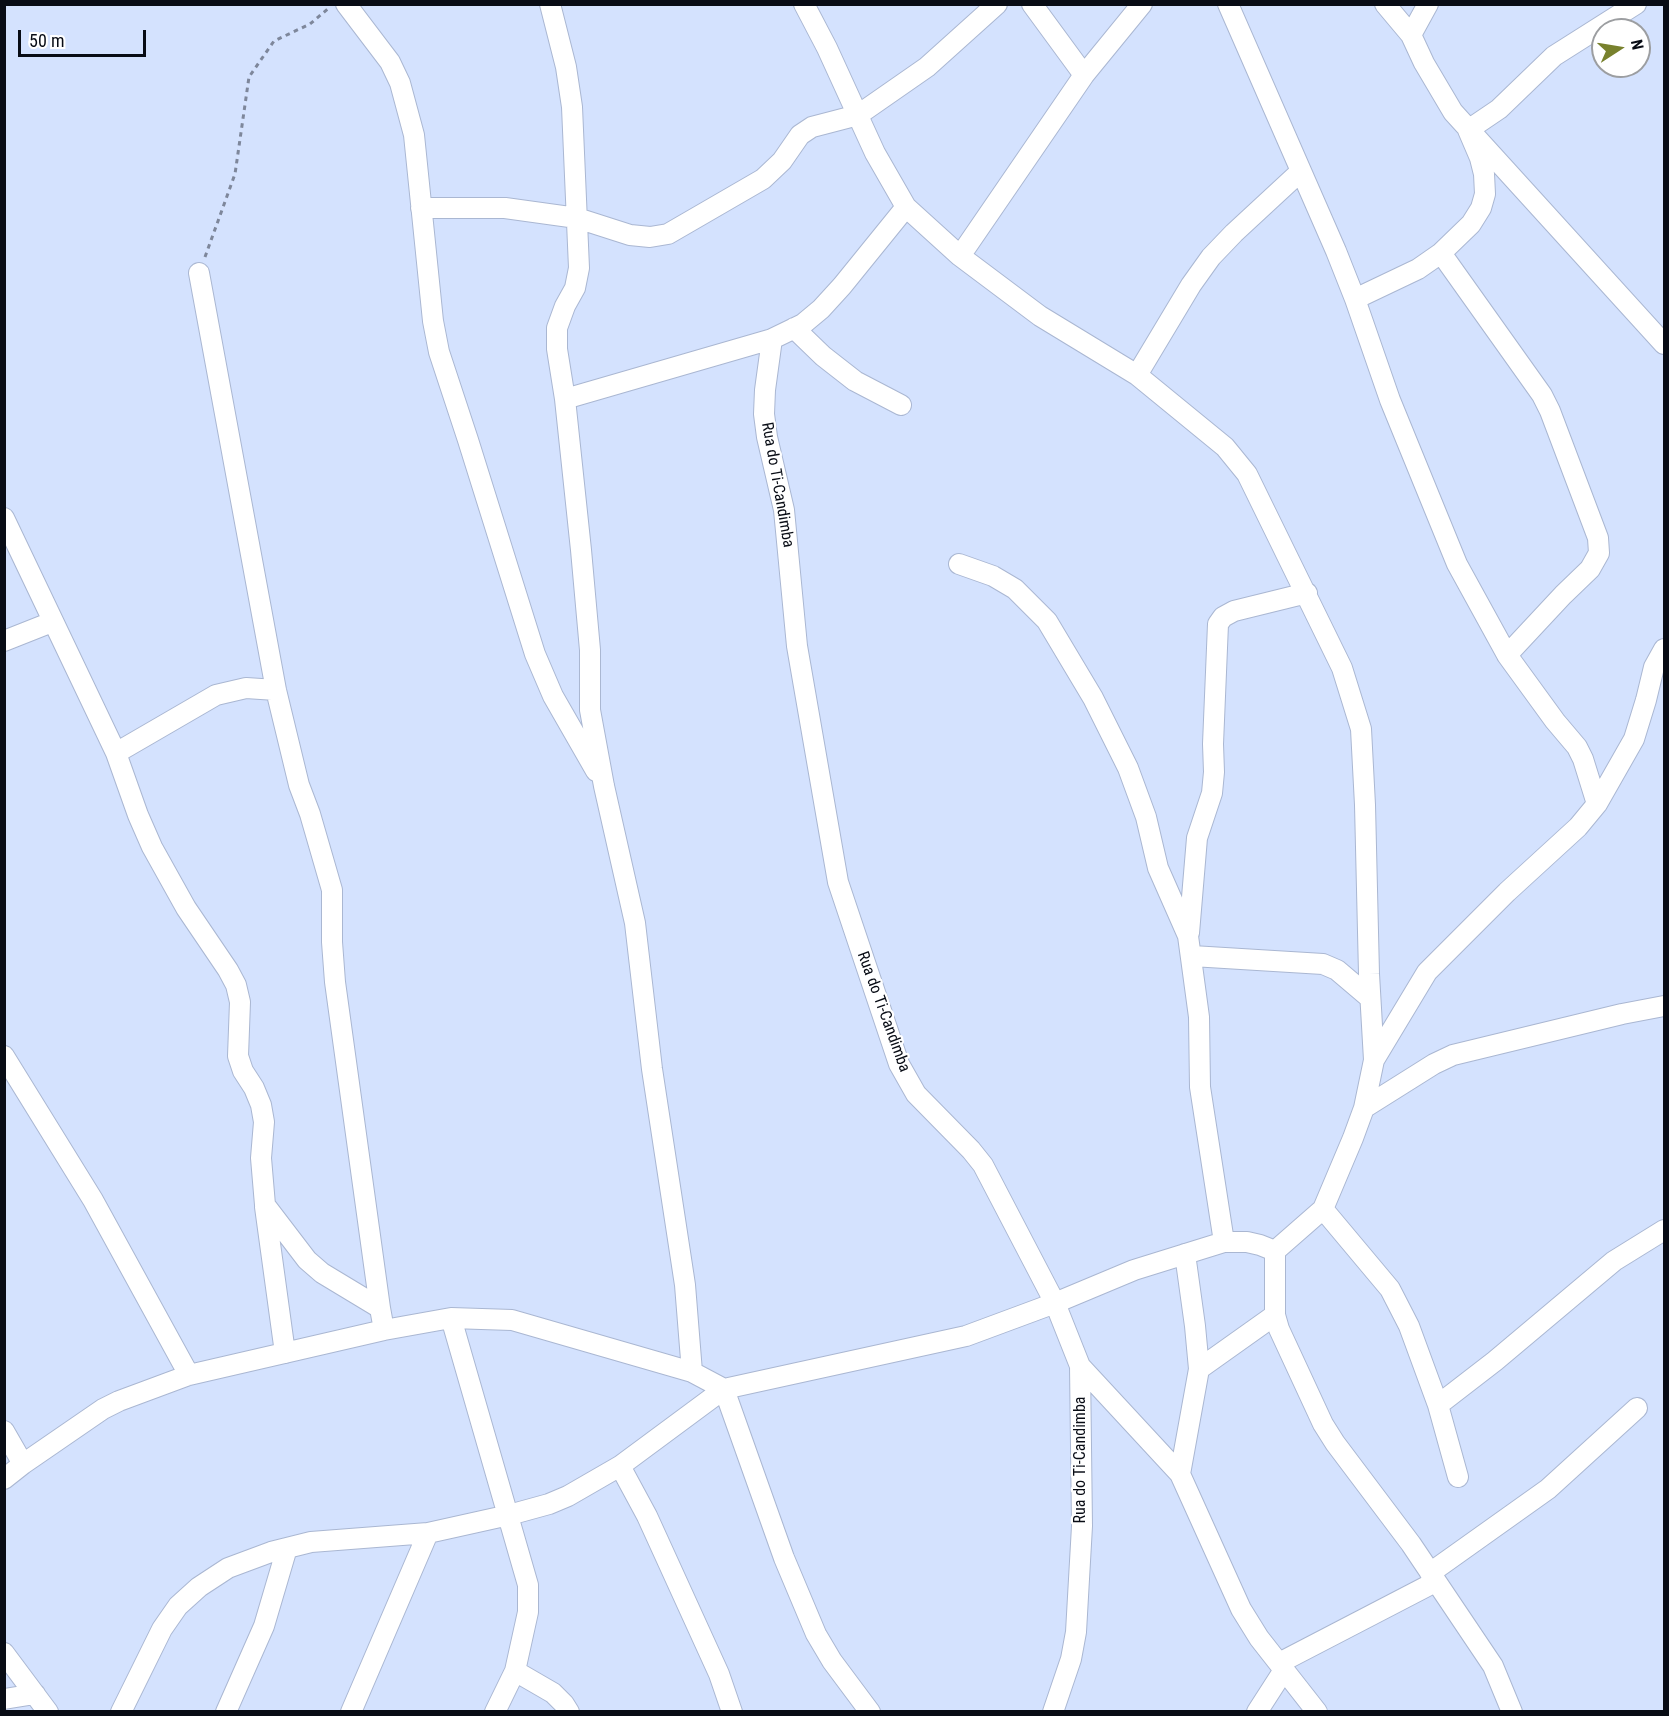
<!DOCTYPE html>
<style>
body{margin:0}
#map{position:relative;width:1669px;height:1716px;overflow:hidden;background:#d4e2fe;font-family:"Roboto Condensed",sans-serif}
canvas{display:block}
.frame{position:absolute;inset:0;border:6px solid #080c15;pointer-events:none}
.north{position:absolute;left:1591px;top:18px;width:60px;height:60px;box-sizing:border-box;background:#fff;border:2px solid #9c9ea1;border-radius:50%;rotate:78deg;font-size:16px;font-weight:700;line-height:24px;text-align:center;color:#080c15}
.north::after{content:'';display:block;margin:auto;width:21px;height:27px;background:#78812d;clip-path:polygon(50% 0,100% 100%,50% 72%,0 100%)}
.scale{position:absolute;left:18px;top:30px;width:128px;height:27px;box-sizing:border-box;border:3px solid #080c15;border-top:0;padding-left:8px;font-size:18px;line-height:21px;white-space:nowrap;color:#080c15;-webkit-text-stroke:4px #fff;paint-order:stroke}
</style>
<div id="map">
<canvas width="1669" height="1716"></canvas>
<div class="frame"></div>
<div class="north">N</div>
<div class="scale">50 m</div>
</div>
<script>
const g = document.querySelector('canvas').getContext('2d');
g.lineJoin = 'round';
const poly = rows => new Path2D(rows.map(r => 'M' + r).join(''));
function stroke(path, color, width, dash) { g.strokeStyle = color; g.lineWidth = width; g.lineCap = dash ? 'butt' : 'round'; g.setLineDash(dash || []); g.stroke(path); }
function label(font, color, halo, rows, align = 'center') {
  g.font = font + ' "Roboto Condensed",sans-serif'; g.lineWidth = 4.5; g.setLineDash([]); g.textBaseline = 'middle'; g.strokeStyle = halo; g.fillStyle = color; for (const [text, x, y, turn = 0] of rows) {
    g.save(); g.translate(x, y); g.rotate((+turn || 0) * Math.PI / 180); g.textAlign = isNaN(turn) ? turn : align; if (halo) g.strokeText(text, 0, 0); g.fillText(text, 0, 0); g.restore();
  }
}
const path = poly([
 [205,257,235,174,249,77,274,41,310,24,330,7]
]);
const minor = poly([
 [346,4,390,62,400,83,414,135,433,321,439,352,468,440,535,654,553,696,596,771],
 [550,4,566,67,572,107,579,268,575,288,565,306,557,328,557,349,565,399,581,550,590,650,590,710,604,786,635,923,652,1069,685,1285,692,1372,724,1389,784,1558,816,1634,832,1661,870,1712],
 [804,4,827,48,875,153,906,207,960,256,1040,316,1137,375,1225,447,1247,474,1342,668,1361,729,1365,805,1369,974,1374,1060],
 [1032,4,1084,75],
 [1228,4,1336,251,1355,299,1390,400,1457,564,1507,655,1555,721,1577,747,1583,759,1597,804],
 [1385,4,1411,35,1424,63,1453,112,1664,344],
 [1411,35,1428,4],
 [421,208,505,208,577,218,630,235,650,237,668,234,763,179,782,161,800,135,812,127,858,115,927,67,997,4],
 [1441,253,1542,395,1550,411,1598,538,1599,553,1590,569,1563,595,1507,655],
 [960,256,1084,75,1142,4],
 [199,273,276,690,299,785,310,814,332,890,332,942,335,982,380,1308,384,1330],
 [1355,299,1418,269,1441,253,1471,224,1481,208,1485,194,1484,174,1480,158,1468,130,1499,109,1554,56,1636,4],
 [794,328,823,356,855,381,901,405],
 [772,339,765,390,764,414,767,437,784,510,797,646,838,882,899,1064,916,1094,971,1150,983,1165,1055,1303,1080,1366,1082,1526,1076,1632,1071,1659,1053,1712],
 [1137,375,1191,285,1211,257,1234,233,1301,171],
 [565,399,772,339,803,324,821,309,842,286,906,207],
 [4,518,116,753,138,815,152,847,186,908,228,970,236,985,240,1002,238,1056,243,1071,254,1088,261,1105,264,1122,261,1158,265,1205,307,1260,322,1273,380,1308],
 [959,564,993,576,1015,589,1047,621,1093,698,1128,768,1146,817,1158,868,1188,936,1199,1017,1200,1087,1224,1242],
 [4,641,52,622],
 [116,753,216,695,246,688,276,690],
 [1189,933,1197,838,1212,793,1214,772,1213,744,1218,624,1223,617,1234,611,1307,593],
 [1192,956,1323,964,1337,970,1370,998],
 [4,1056,93,1200,189,1375],
 [1364,1108,1434,1064,1453,1055,1622,1014,1664,1006],
 [265,1207,285,1353],
 [1323,1209,1390,1289,1409,1326,1438,1405,1458,1477],
 [1275,1251,1275,1315,1279,1329,1323,1424,1335,1443,1411,1544,1493,1666,1512,1712],
 [451,1318,528,1585,528,1612,515,1671,495,1712],
 [1080,1366,1180,1474,1241,1609,1259,1638,1317,1712],
 [1199,1369,1275,1315],
 [1438,1405,1495,1361,1614,1261,1664,1230],
 [4,1431,23,1464],
 [620,1466,647,1516,719,1674,732,1712],
 [1180,1474,1199,1369,1195,1326,1185,1254],
 [4,1479,23,1464,103,1409,119,1401,189,1375,384,1330,451,1318,512,1320,692,1372],
 [1430,1573,1548,1489,1637,1408],
 [4,1653,48,1712],
 [1279,1663,1435,1582],
 [515,1671,553,1693,564,1704,569,1712],
 [4,1699,35,1694],
 [121,1712,162,1629,178,1606,199,1587,228,1568,271,1552,311,1542,428,1533,509,1515,549,1504,568,1496,620,1466,724,1389,966,1336,1055,1303,1134,1270,1224,1242,1247,1242,1260,1245,1275,1251,1323,1209,1353,1138,1364,1108,1374,1060,1427,972,1507,892,1578,827,1597,804,1634,739,1646,700,1654,667,1664,649],
 [226,1712,264,1626,287,1548],
 [351,1712,428,1533],
 [1257,1712,1284,1670]
]);
const streetNames = [
 ["Rua do Ti-Candimba",777,485,80],
 ["Rua do Ti-Candimba",883,1012,70],
 ["Rua do Ti-Candimba",1081,1460,-90]
];
stroke(minor, '#aab7d2', 22);
stroke(path, '#7e879b', 3, [4.5, 4.5]);
stroke(minor, '#fff', 20);
label('16px', '#080c15', '#fff', streetNames);
</script>
